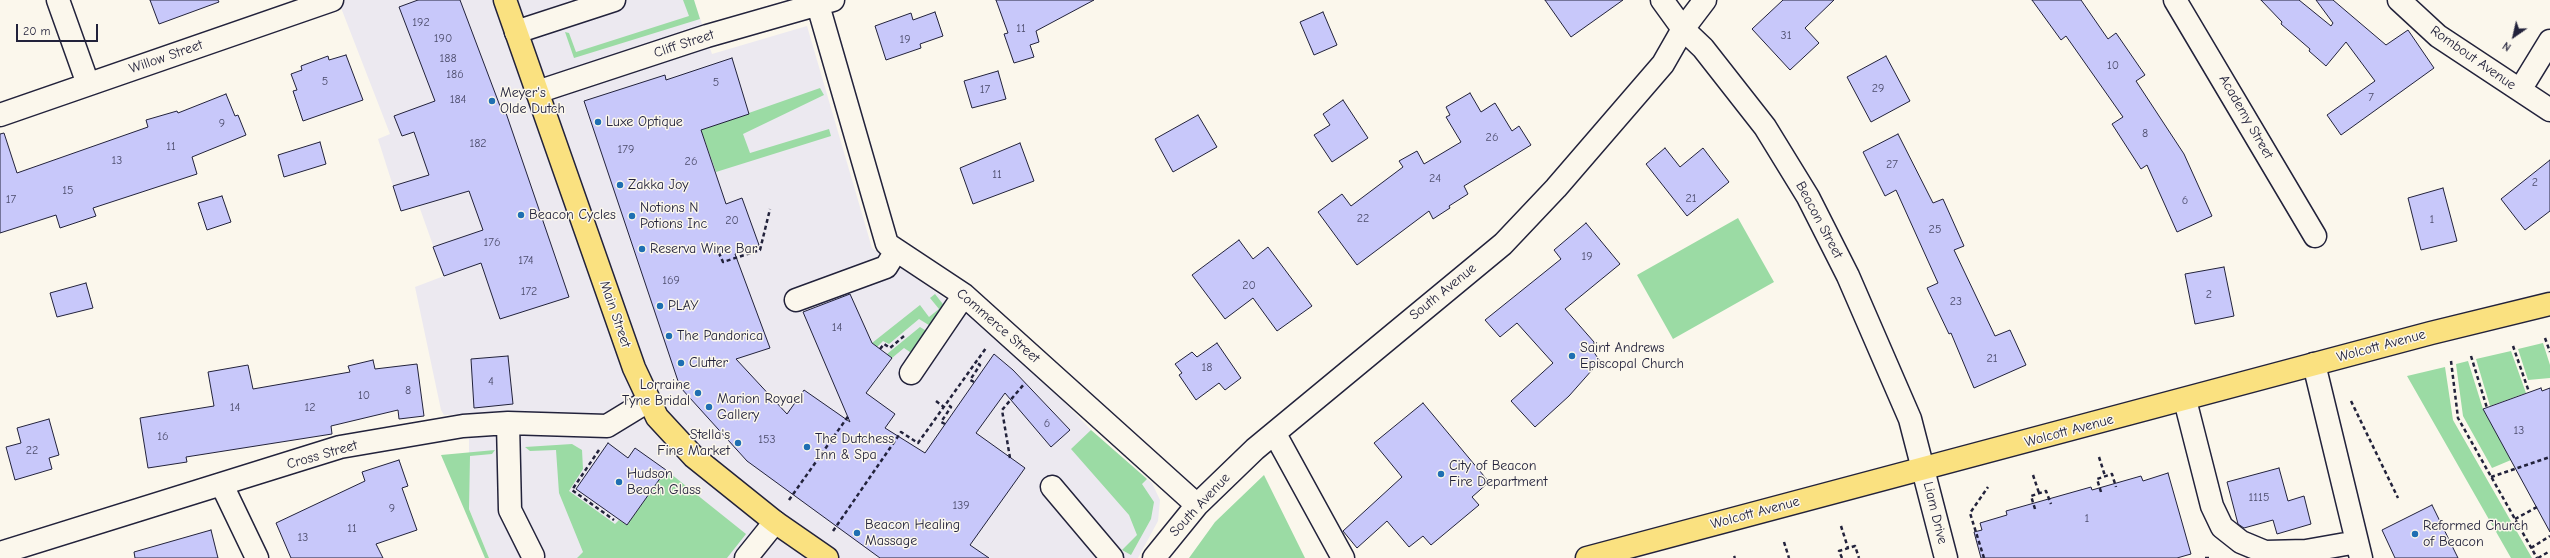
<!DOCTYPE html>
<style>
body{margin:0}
#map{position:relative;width:2550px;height:558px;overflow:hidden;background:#fbf7ec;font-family:"Comic Neue",sans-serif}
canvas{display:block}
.north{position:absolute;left:2494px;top:16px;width:40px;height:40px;-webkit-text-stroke:3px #fbf7ec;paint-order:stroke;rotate:214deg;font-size:11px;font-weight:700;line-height:16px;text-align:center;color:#22223b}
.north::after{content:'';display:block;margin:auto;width:14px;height:18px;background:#22223b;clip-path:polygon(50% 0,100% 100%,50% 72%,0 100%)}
.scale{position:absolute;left:16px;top:24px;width:82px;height:18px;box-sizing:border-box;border:2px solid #22223b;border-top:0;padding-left:5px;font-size:12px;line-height:14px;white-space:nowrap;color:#22223b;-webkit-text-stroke:3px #fbf7ec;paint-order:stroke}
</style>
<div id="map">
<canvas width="2550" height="558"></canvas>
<div class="north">N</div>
<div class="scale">20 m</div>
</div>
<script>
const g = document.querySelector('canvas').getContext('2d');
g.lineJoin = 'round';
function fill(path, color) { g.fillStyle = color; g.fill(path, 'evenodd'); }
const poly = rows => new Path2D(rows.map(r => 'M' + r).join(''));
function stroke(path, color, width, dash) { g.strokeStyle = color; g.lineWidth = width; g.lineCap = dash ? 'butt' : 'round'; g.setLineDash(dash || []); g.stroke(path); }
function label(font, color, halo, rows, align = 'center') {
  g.font = font + ' "Comic Neue",sans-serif'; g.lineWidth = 3; g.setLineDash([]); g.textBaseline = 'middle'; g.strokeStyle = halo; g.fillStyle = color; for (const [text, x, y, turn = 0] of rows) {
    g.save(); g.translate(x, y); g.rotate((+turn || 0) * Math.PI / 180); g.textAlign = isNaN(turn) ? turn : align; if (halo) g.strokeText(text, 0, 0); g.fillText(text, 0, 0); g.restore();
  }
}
const built = poly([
 [338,0,694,0,712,54,807,26,872,248,966,313,1039,376,1091,430,1152,483,1160,500,1158,521,1138,558,489,558,469,509,469,414,444,415,441,410,415,287,444,276,419,206,401,211,378,139,390,134]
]);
const green = poly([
 [683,0,694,0,700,19,574,58,565,32,569,33,576,52,689,16],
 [820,88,824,95,743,134,750,153,829,129,831,136,716,172,705,141,670,153,678,117,706,128],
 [1738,218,1774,282,1673,339,1637,275],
 [935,294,946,308,932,327,919,319,889,344,883,341,877,347,872,343,920,305,929,317,939,309,930,298],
 [920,327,928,332,913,354,904,348,892,358,887,354],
 [2543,343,2550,365,2550,378,2528,380,2518,349],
 [2511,351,2526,393,2490,406,2476,359],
 [2468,361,2483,409,2511,460,2492,468,2463,416,2456,364],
 [2445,367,2453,420,2532,558,2511,558,2407,376],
 [1091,430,1147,479,1142,484,1154,502,1151,519,1131,555,1122,550,1137,535,1129,515,1071,449],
 [572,444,582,450,583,469,569,491,615,524,619,520,627,525,666,470,746,534,727,558,577,558,583,552,559,493,556,450,530,451,525,447],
 [495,450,492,454,470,456,469,509,489,558,485,558,441,455],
 [1264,475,1305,558,1189,558,1215,522]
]);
const building = poly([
 [150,0,218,0,219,2,159,24,150,0],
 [418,0,460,0,503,114,506,113,569,297,500,319,481,263,444,276,433,247,483,230,469,191,401,211,393,186,429,175,414,132,402,136,394,116,435,101,399,7,418,0],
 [996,0,1094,0,1036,31,1039,42,1030,45,1034,57,1014,63,1004,34,1008,33,996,0],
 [1545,0,1623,0,1571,37,1545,0],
 [1783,0,1834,0,1805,28,1819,43,1790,70,1752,29,1783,0],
 [2032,0,2081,0,2108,39,2116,33,2145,75,2136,81,2184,154,2212,216,2177,232,2147,165,2141,169,2112,124,2123,117,2066,36,2061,40,2032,0],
 [2261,0,2299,0,2331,26,2333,23,2316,0,2333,0,2386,45,2408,30,2434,68,2341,135,2327,115,2375,81,2346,42,2326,66,2309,51,2310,49,2281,24,2282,22,2261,0],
 [935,12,943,36,920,44,921,48,886,60,875,26,911,13,913,20,935,12],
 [1323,12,1337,45,1314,55,1300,22,1323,12],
 [346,55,363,100,303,121,293,91,297,90,291,74,302,70,301,66,328,56,329,60,346,55],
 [1886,56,1910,101,1871,122,1847,77,1886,56],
 [732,58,749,114,701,130,726,204,742,198,759,245,735,254,770,348,736,359,787,414,804,390,850,422,803,312,850,294,872,343,892,358,866,393,895,414,885,428,925,453,994,354,1013,370,1070,430,1051,447,1005,393,976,433,1025,468,970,545,989,558,880,558,747,461,680,387,584,101,665,75,666,80,732,58],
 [998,71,1006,99,972,108,964,81,998,71],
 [1470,93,1481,112,1495,103,1512,131,1519,126,1531,145,1464,186,1468,194,1449,206,1450,208,1433,219,1429,211,1357,265,1318,212,1342,194,1351,206,1403,167,1399,161,1417,151,1424,164,1461,142,1446,117,1450,115,1446,107,1470,93],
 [226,94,235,116,238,115,246,135,192,157,197,174,93,208,96,216,60,228,56,215,0,233,0,134,4,133,17,173,148,127,146,120,177,111,178,113,226,94],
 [1343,100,1368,138,1332,162,1314,135,1330,125,1323,114,1343,100],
 [1198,115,1217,147,1173,172,1155,139,1198,115],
 [1898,134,1933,203,1943,199,1964,246,1954,250,1995,336,2010,330,2026,365,1974,388,1951,333,1949,334,1927,288,1938,283,1896,190,1885,196,1863,152,1898,134],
 [320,142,326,164,284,177,278,155,320,142],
 [1020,143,1034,181,973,204,960,168,1020,143],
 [1665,148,1680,167,1703,148,1729,182,1687,216,1646,164,1665,148],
 [2550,160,2550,211,2525,230,2501,199,2550,160],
 [2443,188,2457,241,2421,250,2408,198,2443,188],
 [222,196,231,222,207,230,198,203,222,196],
 [1586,223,1620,264,1565,309,1594,342,1593,351,1600,361,1569,396,1535,427,1511,401,1553,363,1517,323,1500,337,1485,320,1561,259,1554,250,1586,223],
 [1239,240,1253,259,1268,247,1312,306,1277,331,1253,298,1225,319,1192,275,1239,240],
 [2224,267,2234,316,2195,324,2185,274,2224,267],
 [86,283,93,308,57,317,50,293,86,283],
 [1217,343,1241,378,1225,390,1219,383,1196,400,1179,375,1182,373,1175,364,1192,352,1197,357,1217,343],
 [508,356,513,404,474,408,471,359,508,356],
 [373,360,375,369,417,364,424,416,399,419,398,410,331,426,332,434,186,457,187,462,148,468,140,418,214,406,208,372,248,365,253,389,350,372,348,366,373,360],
 [2541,388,2542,391,2550,388,2550,532,2483,409,2541,388],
 [1423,403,1489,482,1472,497,1479,505,1431,545,1423,536,1409,547,1387,521,1357,548,1343,531,1402,477,1374,443,1423,403],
 [49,419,59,455,49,458,52,469,15,480,6,447,21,443,17,428,49,419],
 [608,443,628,458,635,448,666,470,627,525,576,489,608,443],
 [399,460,408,486,402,488,417,530,376,544,383,558,291,558,276,523,365,481,362,472,399,460],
 [2279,468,2288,501,2304,496,2311,524,2277,534,2273,520,2244,528,2238,524,2227,482,2279,468],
 [2168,473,2191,554,2177,558,1981,558,1974,532,1982,530,1980,523,2007,515,2006,511,2091,487,2092,490,2141,476,2143,481,2168,473],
 [2432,505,2458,558,2395,558,2382,530,2432,505],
 [211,530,218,558,135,558,134,552,211,530]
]);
const path = poly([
 [713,252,718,251,723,262,760,250,770,209],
 [2545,338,2550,352],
 [2513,346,2529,392],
 [880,349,884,344,890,348,904,336],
 [2471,356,2487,408],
 [2451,361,2458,418,2537,558],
 [974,382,970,380,980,365,976,362],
 [936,401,944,407],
 [2351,401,2398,498],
 [945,424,941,422,951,407,947,404],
 [599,450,572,490,614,520],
 [2099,457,2105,476],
 [1010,458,1002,410,1025,383],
 [2033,475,2039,493],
 [2491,477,2550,457],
 [2101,492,2097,479,2112,474,2116,487],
 [789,500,849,415],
 [2035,509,2031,496,2046,491,2051,504],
 [2515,519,2537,507],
 [1841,526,1848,548],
 [833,531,901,432,918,443,986,348],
 [1784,542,1789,558],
 [2531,548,2550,536],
 [1734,556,1735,558],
 [1842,558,1839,551,1855,546,1859,558],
 [1984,558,1970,513,1988,487],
 [2205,558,2210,558],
 [2538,558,2550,551]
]);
const minor = poly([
 [58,0,88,84],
 [1662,0,1683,29,1703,48,1765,127,1808,197,1848,276,1910,419,1946,558],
 [2175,0,2315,236],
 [2399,0,2438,36,2550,110],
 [818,5,887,244,964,295,1197,505],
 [516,32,614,0],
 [2520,90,2550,41],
 [537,92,707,36,833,0],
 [0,115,332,0],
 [796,300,886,267,896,251],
 [2314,364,2361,558],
 [911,373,964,295],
 [2185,400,2212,506,2222,527,2241,542,2265,552,2306,551,2357,542],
 [508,423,510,510,533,556],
 [1275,434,1343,558],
 [222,485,257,558],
 [1052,487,1112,558],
 [0,553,340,447,463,426,508,423,607,426,648,401],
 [746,558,775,522],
 [1154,558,1197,505,1255,449,1503,244,1556,188,1663,64,1683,29,1705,0]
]);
const major = poly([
 [505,0,634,368,657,417,694,457,775,522,827,558],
 [1587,558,2431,333,2550,304]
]);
const markers = [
 [492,101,4,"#1f6fb2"],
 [598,122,4,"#1f6fb2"],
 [620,185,4,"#1f6fb2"],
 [521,215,4,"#1f6fb2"],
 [632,216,4,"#1f6fb2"],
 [642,249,4,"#1f6fb2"],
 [660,306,4,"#1f6fb2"],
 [669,336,4,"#1f6fb2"],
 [1572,356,4,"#1f6fb2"],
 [681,363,4,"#1f6fb2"],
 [698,393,4,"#1f6fb2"],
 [709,407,4,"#1f6fb2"],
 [738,443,4,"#1f6fb2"],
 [807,447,4,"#1f6fb2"],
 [1441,474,4,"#1f6fb2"],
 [619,482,4,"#1f6fb2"],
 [857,533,4,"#1f6fb2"],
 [2415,534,4,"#1f6fb2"]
];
const numberNames = [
 ["192",421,23],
 ["11",1021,29],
 ["31",1786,36],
 ["190",443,39],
 ["19",905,40],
 ["188",448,59],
 ["10",2113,66],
 ["186",455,75],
 ["5",325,82],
 ["5",716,83],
 ["29",1878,89],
 ["17",985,90],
 ["7",2371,98],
 ["184",458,100],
 ["9",222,124],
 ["8",2145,134],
 ["26",1492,138],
 ["182",478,144],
 ["11",171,147],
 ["179",626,150],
 ["13",117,161],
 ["26",691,162],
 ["27",1892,165],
 ["11",997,175],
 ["24",1435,179],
 ["2",2535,183],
 ["15",68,191],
 ["21",1691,199],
 ["17",11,200],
 ["6",2185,201],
 ["22",1363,219],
 ["1",2432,220],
 ["20",732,221],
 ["25",1935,230],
 ["176",492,243],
 ["19",1587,257],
 ["174",526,261],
 ["169",671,281],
 ["20",1249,286],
 ["172",529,292],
 ["2",2209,295],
 ["23",1956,302],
 ["14",837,328],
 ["21",1992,359],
 ["18",1207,368],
 ["4",491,382],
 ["8",408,391],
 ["10",364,396],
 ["14",235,408],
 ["12",310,408],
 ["6",1047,424],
 ["13",2519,431],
 ["16",163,437],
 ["153",767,440],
 ["22",32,451],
 ["1115",2259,498],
 ["139",961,506],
 ["9",392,509],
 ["1",2087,519],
 ["11",352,529],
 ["13",303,538]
];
const streetNames = [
 ["Cliff Street",684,44,-18],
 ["Willow Street",166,57,-19],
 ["Rombout Avenue",2473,58,35],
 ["Academy Street",2246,117,60],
 ["Beacon Street",1819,220,62],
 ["South Avenue",1443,292,-39],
 ["Main Street",615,314,71],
 ["Commerce Street",998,326,41],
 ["Wolcott Avenue",2381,346,-15],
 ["Wolcott Avenue",2069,431,-15],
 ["Cross Street",322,455,-16],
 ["South Avenue",1200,505,-47],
 ["Wolcott Avenue",1755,513,-15],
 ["Liam Drive",1935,513,76]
];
const poiNames = [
 ["Meyer's",500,93],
 ["Olde Dutch",500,109],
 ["Luxe Optique",606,122],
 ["Zakka Joy",628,185],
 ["Notions N",640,208],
 ["Potions Inc",640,224],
 ["Beacon Cycles",529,215],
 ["Reserva Wine Bar",650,249],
 ["PLAY",668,306],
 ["The Pandorica",677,336],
 ["Saint Andrews",1580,348],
 ["Episcopal Church",1580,364],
 ["Clutter",689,363],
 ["Lorraine",690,385,"right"],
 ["Tyne Bridal",690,401,"right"],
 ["Marion Royael",717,399],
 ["Gallery",717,415],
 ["Stella's",730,435,"right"],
 ["Fine Market",730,451,"right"],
 ["The Dutchess",815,439],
 ["Inn & Spa",815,455],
 ["City of Beacon",1449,466],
 ["Fire Department",1449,482],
 ["Hudson",627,474],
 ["Beach Glass",627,490],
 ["Beacon Healing",865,525],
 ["Massage",865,541],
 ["Reformed Church",2423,526],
 ["of Beacon",2423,542]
];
fill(built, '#ece9f0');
fill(green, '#9bdba4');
fill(building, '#c8c8fa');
stroke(building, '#22223b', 1);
stroke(minor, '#22223b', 25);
stroke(major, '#22223b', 25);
stroke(path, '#22223b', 2.5, [4, 3]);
stroke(minor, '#fbf7ec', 22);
stroke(major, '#fae180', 22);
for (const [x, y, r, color] of markers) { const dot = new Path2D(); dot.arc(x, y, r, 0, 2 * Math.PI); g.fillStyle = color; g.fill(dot); stroke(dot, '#fbf7ec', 1.5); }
label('12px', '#4c4c6b', null, numberNames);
label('14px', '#22223b', '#fbf7ec', streetNames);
label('14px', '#22223b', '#fbf7ec', poiNames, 'left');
</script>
